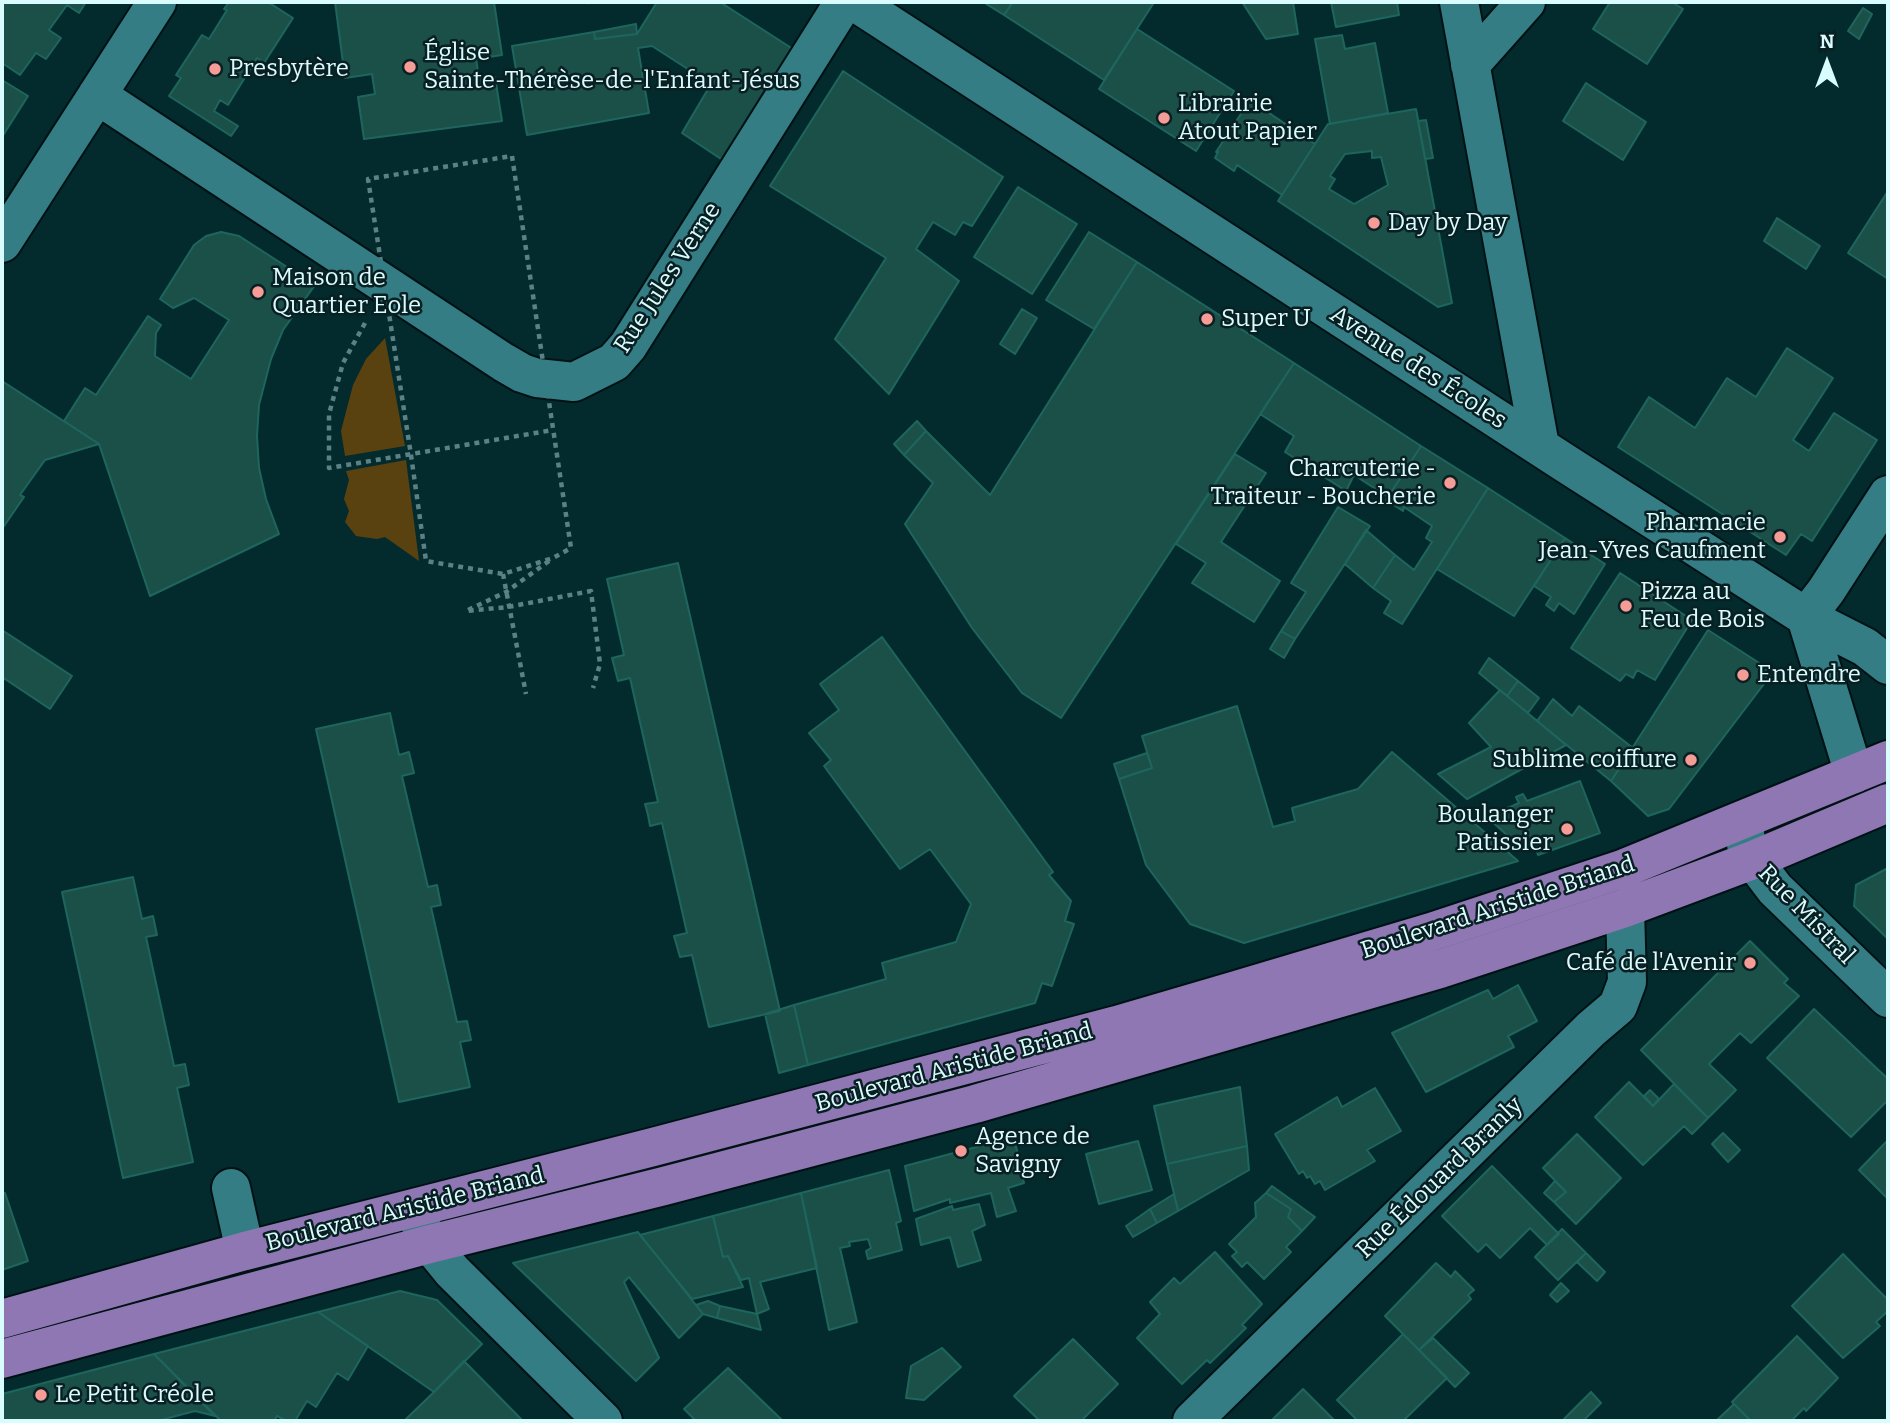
<!DOCTYPE html>
<meta charset="utf-8">
<style>
body{margin:0}
#map{position:relative;width:1890px;height:1423px;overflow:hidden;background:#032b2e;font-family:Bitter,serif}
canvas{display:block}
.frame{position:absolute;inset:0;border:4px solid #d9fcff;pointer-events:none}
.north{position:absolute;left:1792px;top:28px;width:70px;height:70px;-webkit-text-stroke:5px #091f22;paint-order:stroke;rotate:0deg;font-size:19px;font-weight:700;line-height:28px;text-align:center;color:#d9fcff}
.north::after{content:'';display:block;margin:auto;width:24px;height:32px;background:#d9fcff;clip-path:polygon(50% 0,100% 100%,50% 72%,0 100%)}
</style>
<div id="map">
<canvas width="1890" height="1423"></canvas>
<div class="frame"></div>
<div class="north">N</div>
</div>
<script>
const g = document.querySelector('canvas').getContext('2d');
g.lineJoin = 'round';
function fill(path, color) { g.fillStyle = color; g.fill(path, 'evenodd'); }
const poly = rows => new Path2D(rows.map(r => 'M' + r).join(''));
function stroke(path, color, width, dash) { g.strokeStyle = color; g.lineWidth = width; g.lineCap = dash ? 'butt' : 'round'; g.setLineDash(dash || []); g.stroke(path); }
function label(font, color, halo, rows, align = 'center') {
  g.font = font + ' Bitter,serif'; g.lineWidth = 5; g.setLineDash([]); g.textBaseline = 'middle'; g.strokeStyle = halo; g.fillStyle = color; for (const [text, x, y, turn = 0] of rows) {
    g.save(); g.translate(x, y); g.rotate((+turn || 0) * Math.PI / 180); g.textAlign = isNaN(turn) ? turn : align; if (halo) g.strokeText(text, 0, 0); g.fillText(text, 0, 0); g.restore();
  }
}
const green = poly([
 [385,338,405,446,345,456,341,431,353,385,366,359],
 [406,460,419,561,385,537,377,539,356,536,345,522,349,511,344,499,349,480,346,471]
]);
const building = poly([
 [2,2,86,2,79,13,67,5,49,30,61,38,46,59,36,53,20,75,2,63,2,2],
 [229,2,268,2,293,18,264,63,257,58,228,105,220,100,214,111,238,126,231,136,169,96,181,78,176,75,202,35,209,39,227,10,224,9,229,2],
 [335,2,494,2,502,55,476,59,479,78,495,77,502,121,364,139,358,97,375,94,372,74,345,78,335,2],
 [657,2,720,2,796,51,724,161,682,133,711,84,652,46,638,48,649,113,527,135,512,46,594,32,595,39,637,34,657,2],
 [983,2,1013,2,1004,15,983,2],
 [1013,2,1150,2,1153,4,1104,80,1004,15,1013,2],
 [1242,2,1293,2,1298,34,1266,39,1242,2],
 [1331,2,1397,2,1399,15,1336,27,1331,2],
 [1610,2,1672,2,1683,9,1647,64,1593,29,1610,2],
 [1863,8,1872,14,1859,39,1848,31,1863,8],
 [636,24,637,34,595,39,594,32,636,24],
 [1137,29,1234,91,1196,151,1099,89,1137,29],
 [1342,35,1345,49,1375,43,1388,113,1330,124,1315,39,1342,35],
 [843,71,1003,177,972,226,963,222,955,235,933,222,916,249,959,281,889,394,835,339,886,258,770,186,843,71],
 [2,80,28,96,2,137,2,80],
 [1586,83,1646,122,1623,160,1563,121,1586,83],
 [1250,100,1315,144,1282,195,1237,165,1234,171,1215,158,1218,152,1216,152,1250,100],
 [1416,109,1452,303,1438,307,1278,201,1328,124,1416,109],
 [1372,151,1372,158,1381,157,1388,185,1354,204,1329,189,1335,179,1330,176,1345,154,1372,151],
 [1426,120,1433,158,1425,159,1418,121,1426,120],
 [1018,187,1077,224,1032,294,974,257,1018,187],
 [1888,191,1888,279,1848,253,1888,191],
 [1777,218,1820,246,1806,269,1764,241,1777,218],
 [221,232,239,236,315,285,283,330,271,359,259,405,257,436,259,468,266,499,279,534,150,596,99,444,64,421,85,388,96,395,148,316,161,325,156,333,155,356,191,379,229,320,194,298,173,308,160,299,194,245,206,236,221,232],
 [1089,232,1137,262,1094,329,1046,300,1089,232],
 [1137,262,1294,363,1061,718,1022,693,972,628,905,524,933,483,904,455,926,431,990,495,1137,262],
 [1022,309,1037,318,1015,354,1000,344,1022,309],
 [1787,348,1833,378,1793,440,1809,451,1834,413,1877,440,1812,541,1801,534,1786,555,1618,447,1649,397,1695,428,1727,378,1756,397,1787,348],
 [1294,363,1421,446,1388,497,1354,475,1346,491,1285,452,1294,436,1260,414,1294,363],
 [2,381,99,444,45,460,20,495,24,497,2,529,2,381],
 [917,421,926,431,904,455,894,444,917,421],
 [1421,446,1488,488,1402,624,1384,613,1391,601,1373,588,1395,555,1414,570,1432,542,1426,538,1432,526,1404,507,1403,511,1386,500,1421,446],
 [1235,454,1266,473,1221,542,1280,581,1254,622,1192,583,1206,563,1176,544,1235,454],
 [1488,488,1565,538,1514,616,1437,569,1488,488],
 [1338,507,1370,526,1295,639,1281,631,1306,592,1291,583,1338,507],
 [1366,530,1395,555,1373,588,1345,564,1366,530],
 [1565,538,1605,564,1574,614,1559,603,1554,611,1546,605,1551,597,1534,586,1565,538],
 [678,563,780,1011,709,1027,692,955,680,957,674,936,687,933,662,823,650,826,648,815,645,804,658,802,630,678,618,681,612,658,624,655,607,579,678,563],
 [1620,573,1692,620,1655,680,1637,670,1633,678,1626,674,1620,681,1571,648,1620,573],
 [2,630,72,676,50,709,2,677,2,630],
 [1708,630,1764,666,1770,676,1669,809,1648,816,1611,781,1708,630],
 [1281,631,1295,639,1284,658,1270,649,1281,631],
 [882,637,1053,872,1049,875,1071,901,1065,921,1074,924,1052,986,1042,983,1035,1003,808,1065,794,1005,886,979,882,963,956,942,971,904,930,849,900,869,824,766,831,760,809,733,839,710,820,684,882,637],
 [1489,658,1518,681,1507,696,1479,673,1489,658],
 [1518,681,1539,698,1528,713,1507,696,1518,681],
 [1500,690,1566,745,1467,799,1438,774,1491,747,1469,723,1500,690],
 [1553,699,1572,716,1579,706,1633,748,1611,781,1537,721,1553,699],
 [1237,706,1273,827,1295,821,1292,808,1358,789,1392,752,1518,861,1244,943,1190,924,1146,865,1119,779,1152,768,1142,736,1237,706],
 [390,713,399,755,409,752,414,773,402,776,428,887,437,885,441,905,431,907,457,1022,467,1021,471,1040,460,1042,470,1087,399,1102,316,729,390,713],
 [1147,753,1152,768,1119,779,1114,764,1147,753],
 [1580,781,1600,833,1538,855,1532,839,1519,846,1487,817,1519,803,1516,797,1523,794,1527,801,1580,781],
 [1888,868,1888,939,1854,906,1856,885,1888,868],
 [133,877,142,919,153,916,157,935,146,937,174,1066,185,1064,189,1085,177,1088,193,1162,123,1178,62,892,133,877],
 [1750,941,1788,979,1784,983,1799,996,1751,1043,1740,1033,1709,1064,1736,1090,1708,1118,1641,1050,1750,941],
 [1518,985,1537,1021,1508,1036,1514,1047,1426,1092,1392,1033,1488,990,1493,999,1518,985],
 [794,1005,808,1065,779,1073,765,1014,794,1005],
 [1814,1009,1888,1079,1888,1100,1851,1137,1767,1058,1814,1009],
 [1629,1082,1653,1106,1674,1084,1708,1118,1692,1134,1684,1126,1643,1165,1595,1117,1629,1082],
 [1240,1087,1247,1146,1167,1164,1154,1106,1240,1087],
 [1375,1088,1401,1131,1367,1150,1375,1161,1325,1190,1320,1181,1315,1184,1310,1176,1307,1178,1303,1171,1299,1174,1275,1134,1337,1097,1342,1107,1375,1088],
 [1650,1090,1659,1099,1653,1106,1644,1096,1650,1090],
 [1723,1133,1740,1150,1728,1162,1712,1144,1723,1133],
 [1577,1134,1621,1178,1576,1224,1554,1202,1566,1192,1543,1168,1577,1134],
 [1014,1137,1024,1183,1008,1188,1016,1211,997,1217,991,1193,950,1203,950,1199,914,1211,905,1166,1014,1137],
 [1888,1140,1888,1199,1859,1170,1888,1140],
 [1138,1141,1152,1190,1099,1204,1086,1154,1138,1141],
 [1247,1146,1249,1170,1178,1211,1167,1164,1247,1146],
 [1492,1166,1559,1234,1547,1245,1530,1228,1500,1258,1486,1244,1478,1252,1442,1216,1492,1166],
 [889,1170,901,1221,896,1223,902,1250,868,1259,866,1251,871,1248,868,1239,849,1242,850,1246,840,1248,857,1322,829,1330,801,1193,889,1170],
 [1555,1181,1566,1192,1554,1202,1544,1193,1555,1181],
 [1272,1186,1315,1217,1302,1231,1288,1217,1291,1209,1266,1193,1272,1186],
 [5,1193,28,1261,2,1270,2,1194,5,1193],
 [801,1193,817,1268,760,1282,769,1309,757,1314,749,1278,741,1280,728,1256,723,1257,713,1216,801,1193],
 [1266,1193,1291,1209,1288,1217,1302,1231,1286,1247,1291,1252,1264,1279,1247,1262,1242,1267,1232,1256,1237,1252,1229,1244,1256,1217,1255,1203,1266,1193],
 [1174,1194,1178,1211,1157,1223,1150,1209,1174,1194],
 [979,1204,985,1225,972,1231,981,1260,958,1267,950,1237,921,1245,916,1219,952,1206,953,1210,979,1204],
 [1150,1209,1157,1223,1133,1237,1126,1226,1150,1209],
 [713,1216,723,1257,728,1256,743,1287,692,1299,640,1235,713,1216],
 [1562,1229,1586,1253,1558,1280,1535,1257,1562,1229],
 [638,1232,703,1314,679,1338,629,1277,624,1282,659,1358,636,1381,513,1263,638,1232],
 [1215,1252,1262,1304,1242,1325,1246,1328,1210,1363,1207,1360,1182,1384,1137,1338,1160,1314,1150,1302,1174,1278,1180,1284,1215,1252],
 [1586,1253,1605,1272,1597,1281,1577,1262,1586,1253],
 [1843,1254,1888,1300,1888,1311,1876,1322,1880,1326,1843,1358,1792,1306,1843,1254],
 [1436,1263,1451,1277,1455,1271,1474,1290,1468,1295,1471,1299,1419,1350,1385,1316,1436,1263],
 [1561,1283,1569,1291,1557,1302,1550,1295,1561,1283],
 [400,1291,437,1300,482,1344,434,1392,318,1312,400,1291],
 [708,1301,720,1306,717,1318,703,1314,696,1305,708,1301],
 [720,1306,757,1314,761,1330,717,1318,720,1306],
 [318,1312,368,1346,348,1380,337,1373,316,1407,307,1401,295,1421,287,1421,277,1416,274,1421,221,1421,154,1354,318,1312],
 [1403,1334,1447,1378,1403,1421,1358,1421,1337,1400,1403,1334],
 [1797,1336,1838,1378,1806,1411,1804,1408,1791,1421,1751,1421,1732,1402,1797,1336],
 [1433,1338,1469,1373,1455,1387,1419,1350,1433,1338],
 [1073,1339,1118,1384,1081,1421,1040,1421,1014,1396,1073,1339],
 [942,1348,961,1367,924,1400,906,1398,911,1366,942,1348],
 [154,1354,215,1416,195,1411,157,1421,2,1421,2,1394,154,1354],
 [464,1361,523,1421,404,1421,434,1392,464,1361],
 [728,1368,783,1421,696,1421,684,1409,728,1368],
 [1303,1389,1335,1421,1271,1421,1303,1389],
 [1591,1392,1601,1403,1583,1421,1562,1421,1591,1392],
 [1734,1404,1751,1421,1716,1421,1734,1404]
]);
const path = poly([
 [586,3,587,2],
 [512,156,571,548,553,558,503,574,426,561,411,455,368,179,512,156],
 [365,323,343,363,329,414,329,468,553,430],
 [549,561,506,592,466,611,508,607,591,591,600,664,593,688],
 [503,574,526,694]
]);
const minor = poly([
 [855,2,1565,463,1806,617,1865,647,1888,665],
 [1459,2,1540,446],
 [1470,65,1526,2],
 [97,95,503,362,522,373,537,378,574,382,614,362,628,346,844,2],
 [2,243,157,2],
 [1806,617,1854,774],
 [1806,617,1826,591,1888,495],
 [1744,821,1746,844,1753,860,1775,889,1888,998],
 [231,1188,245,1251],
 [417,1217,430,1244,452,1271,603,1421],
 [1192,1421,1591,1029,1618,1006,1627,982,1625,908]
]);
const major = poly([
 [2,1319,245,1251,653,1147,1117,1025,1233,991,1431,932,1622,869,1888,760],
 [2,1359,430,1244,664,1186,975,1104,1440,969,1625,908,1753,860,1888,803]
]);
const markers = [
 [410,67,7,"#f59c96"],
 [215,69,7,"#f59c96"],
 [1164,118,7,"#f59c96"],
 [1374,223,7,"#f59c96"],
 [258,292,7,"#f59c96"],
 [1207,319,7,"#f59c96"],
 [1450,483,7,"#f59c96"],
 [1780,537,7,"#f59c96"],
 [1626,606,7,"#f59c96"],
 [1743,675,7,"#f59c96"],
 [1691,760,7,"#f59c96"],
 [1567,829,7,"#f59c96"],
 [1750,963,7,"#f59c96"],
 [961,1151,7,"#f59c96"],
 [41,1395,7,"#f59c96"]
];
const poiNames = [
 ["Église",424,53],
 ["Sainte-Thérèse-de-l'Enfant-Jésus",424,81],
 ["Presbytère",229,69],
 ["Librairie",1178,104],
 ["Atout Papier",1178,132],
 ["Day by Day",1388,223],
 ["Maison de",272,278],
 ["Quartier Eole",272,306],
 ["Super U",1221,319],
 ["Charcuterie -",1436,469,"right"],
 ["Traiteur - Boucherie",1436,497,"right"],
 ["Pharmacie",1766,523,"right"],
 ["Jean-Yves Caufment",1766,551,"right"],
 ["Pizza au",1640,592],
 ["Feu de Bois",1640,620],
 ["Entendre",1757,675],
 ["Sublime coiffure",1677,760,"right"],
 ["Boulanger",1553,815,"right"],
 ["Patissier",1553,843,"right"],
 ["Café de l'Avenir",1736,963,"right"],
 ["Agence de",975,1137],
 ["Savigny",975,1165],
 ["Le Petit Créole",55,1395]
];
const streetNames = [
 ["Rue Jules Verne",668,278,-57],
 ["Avenue des Écoles",1418,368,33],
 ["Boulevard Aristide Briand",1498,908,-18],
 ["Rue Mistral",1806,915,46],
 ["Boulevard Aristide Briand",954,1068,-15],
 ["Rue Édouard Branly",1440,1178,-44],
 ["Boulevard Aristide Briand",405,1210,-14]
];
fill(green, '#59420f');
fill(building, '#1b5049');
stroke(building, '#1e665d', 2);
stroke(minor, '#001214', 42);
stroke(major, '#001214', 42);
stroke(path, '#5c8184', 4.5, [5, 5]);
stroke(minor, '#357d84', 38);
stroke(major, '#8e77b3', 38);
for (const [x, y, r, color] of markers) { const dot = new Path2D(); dot.arc(x, y, r, 0, 2 * Math.PI); g.fillStyle = color; g.fill(dot); stroke(dot, '#091f22', 2.5); }
label('24px', '#d9fcff', '#091f22', poiNames, 'left');
label('24px', '#d9fcff', '#091f22', streetNames);
</script>
